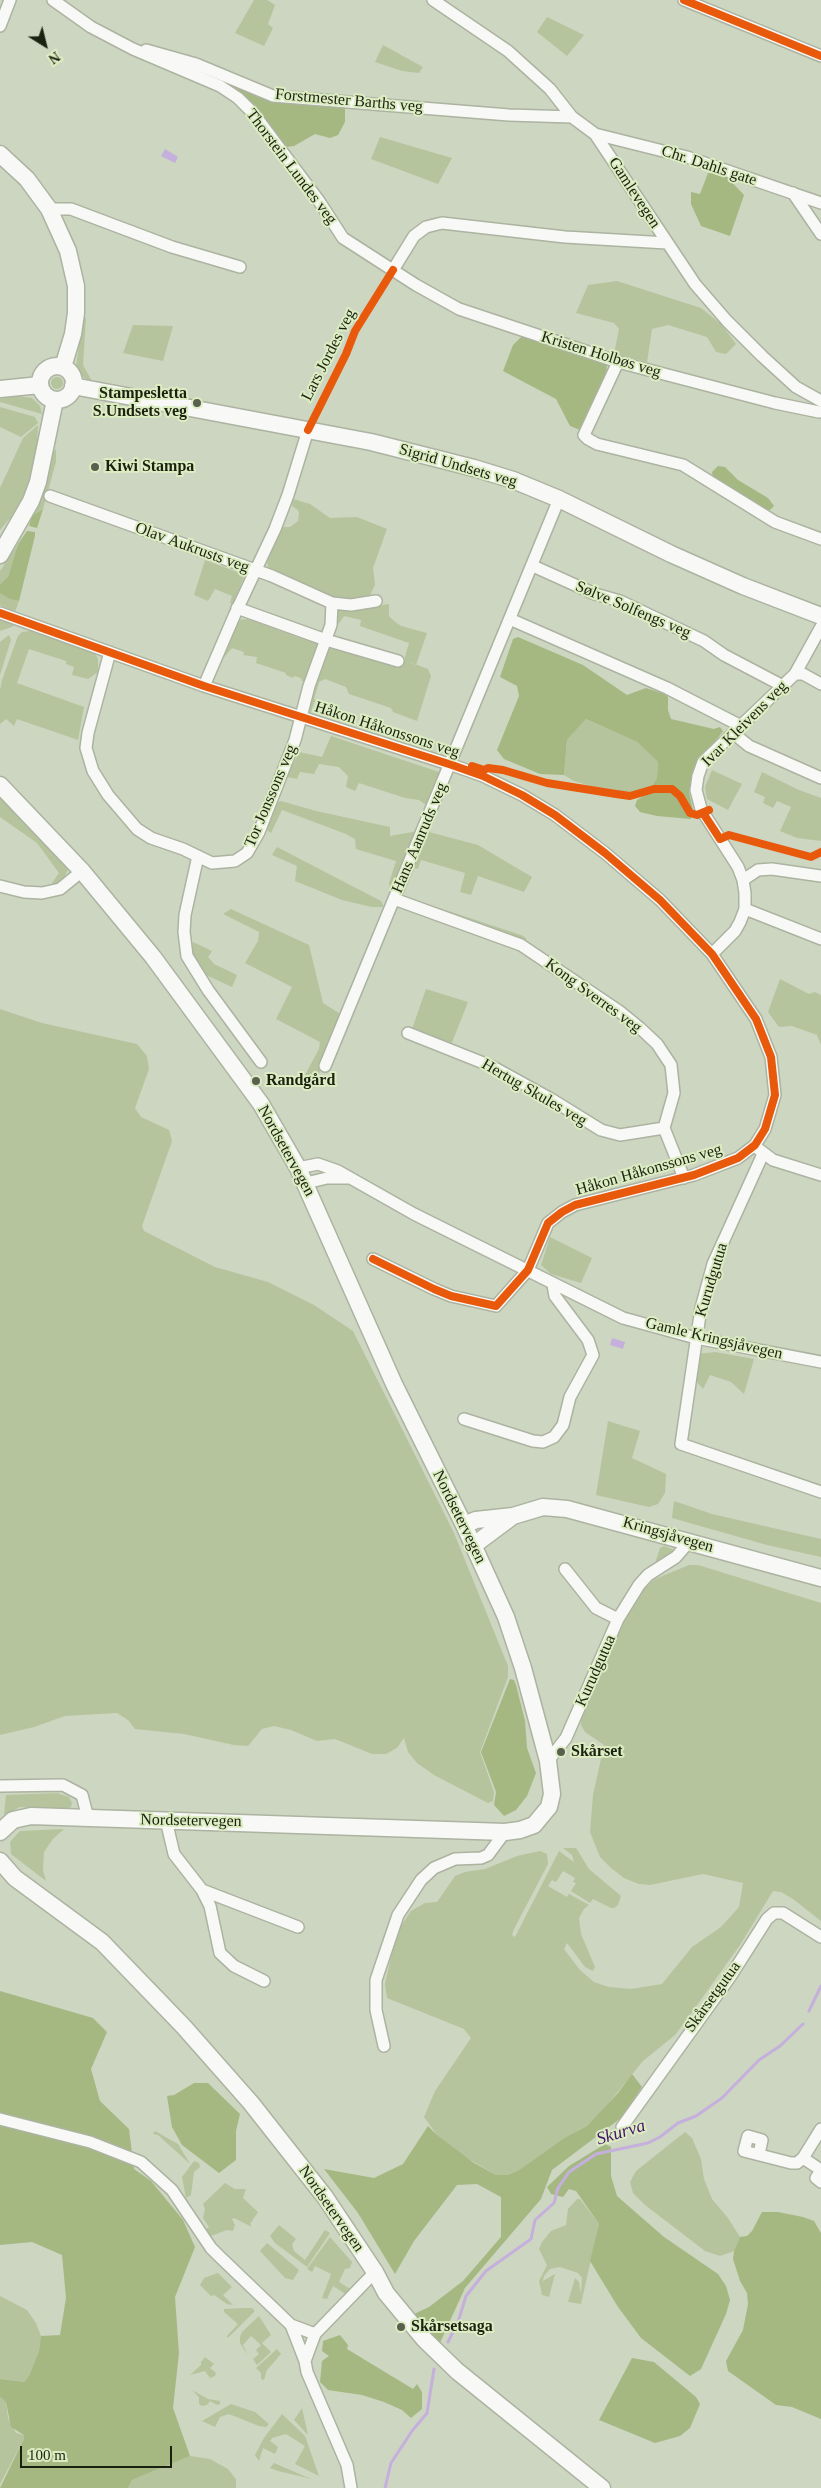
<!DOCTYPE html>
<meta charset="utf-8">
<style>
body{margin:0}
#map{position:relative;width:821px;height:2488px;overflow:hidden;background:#cdd6c0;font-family:"Times New Roman",serif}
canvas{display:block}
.north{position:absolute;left:20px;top:20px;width:50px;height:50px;-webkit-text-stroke:4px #dcedc2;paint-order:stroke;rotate:144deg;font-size:14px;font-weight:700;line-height:20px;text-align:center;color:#1b2111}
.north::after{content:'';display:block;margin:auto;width:18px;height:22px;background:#1b2111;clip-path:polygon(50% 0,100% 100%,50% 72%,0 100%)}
.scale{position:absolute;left:20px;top:2446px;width:152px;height:22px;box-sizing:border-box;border:2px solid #1b2111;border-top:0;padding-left:6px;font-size:15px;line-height:18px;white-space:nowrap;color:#1b2111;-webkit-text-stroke:4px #dcedc2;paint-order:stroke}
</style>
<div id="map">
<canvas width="821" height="2488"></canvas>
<div class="north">N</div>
<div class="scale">100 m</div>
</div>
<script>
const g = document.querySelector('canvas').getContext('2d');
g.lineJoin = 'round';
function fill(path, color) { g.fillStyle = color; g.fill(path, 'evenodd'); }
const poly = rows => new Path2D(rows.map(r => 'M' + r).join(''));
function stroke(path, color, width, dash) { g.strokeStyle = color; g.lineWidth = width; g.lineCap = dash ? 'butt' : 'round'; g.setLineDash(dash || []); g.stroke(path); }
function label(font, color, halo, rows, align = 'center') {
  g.font = font + ' "Times New Roman",serif'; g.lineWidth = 4; g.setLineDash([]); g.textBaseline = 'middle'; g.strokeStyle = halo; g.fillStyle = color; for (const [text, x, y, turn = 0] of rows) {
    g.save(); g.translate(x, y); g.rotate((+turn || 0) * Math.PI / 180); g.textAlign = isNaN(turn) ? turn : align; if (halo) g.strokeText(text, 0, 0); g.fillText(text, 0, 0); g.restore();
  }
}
const green = poly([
 [254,0,267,0,275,5,268,24,273,28,264,46,235,33],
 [547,17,584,35,567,56,537,32],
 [383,45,423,67,419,73,402,71,375,62],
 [380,137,452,158,438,184,371,159],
 [617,281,701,308,721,324,736,344,726,354,716,352,707,337,668,325,652,329,647,362,614,354,619,329,614,323,576,313,588,285],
 [83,317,86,318,83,365,92,381,90,382,79,374,76,367],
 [133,325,173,326,163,361,123,353],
 '51 383a6 6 0 1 1 12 0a6 6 0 1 1-12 0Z',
 [17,396,32,398,40,406,42,414,0,402,0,399],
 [0,407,35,417,38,423,21,437,0,427],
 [38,425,37,448,26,491,12,516,0,530,0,488,23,438],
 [56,449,56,462,43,509,32,516,51,455],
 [293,499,310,504,330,518,357,517,387,529,373,568,375,585,369,597,342,601,268,569,267,559,279,531,282,527,290,527,298,521,299,513,298,510,292,506],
 [18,544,8,577,0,584,0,571],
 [205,560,242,574,244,577,233,604,230,603,232,596,215,589,208,601,194,595],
 [0,592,10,599,19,601,15,612,0,605],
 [389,604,389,616,394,621,401,626,427,633,416,665,404,660,409,643,360,626,361,620,344,616,331,635,336,614,342,607,370,607],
 [0,619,13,625,14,626,0,631],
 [248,619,300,638,314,640,319,644,306,683,302,681,301,678,294,676,293,678,286,675,286,673,256,663,257,657,243,655,244,652,232,648,220,662,237,620],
 [30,631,94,652,98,659,98,672,88,679,72,675,74,667,66,664,66,661,29,649,17,683,84,707,78,740,17,719,14,726,6,719,0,724,0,690,2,680,18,636,22,632],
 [9,635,11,640,0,675,0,642],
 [330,646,337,646,399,668,404,660,428,669,431,676,417,721,393,712,391,708,349,694,346,687,325,679,319,682,314,699,324,703,324,705,314,702,311,712,307,709,327,649],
 [586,719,637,742,658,762,657,778,648,793,635,797,607,791,574,781,564,775,567,740],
 [331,736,439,772,439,777,426,805,419,800,405,798,359,783,355,791,346,787,348,776,339,767,319,764,314,774,300,772,297,779,287,777,299,752,322,757],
 [712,770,742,784,728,810,707,799,705,787],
 [762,772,799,790,821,798,821,841,797,838,780,831,791,807,777,801,773,808,763,803,765,797,754,792],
 [0,792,69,867,63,880,53,885,52,883,59,873,37,843,0,817],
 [281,801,316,811,390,827,390,836,418,831,393,890,390,889,389,883,396,861,356,849,355,839,346,834,282,810,271,833,269,832,266,828,276,803],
 [429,832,478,845,532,877,524,892,478,876,471,895,460,892,465,873,421,860,418,869,414,868],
 [277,847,381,901,384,907,372,907,342,900,295,881,297,866,272,855],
 [406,897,521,935,526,938,526,941,524,942,409,900],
 [231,909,309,945,323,1003,342,1015,313,1089,300,1084,319,1049,320,1042,276,1019,292,987,245,963,258,941,259,932,223,914],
 [193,942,212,951,208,957,214,964,237,975,232,987,206,975,197,966,191,954],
 [780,979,809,994,815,992,821,995,821,1045,817,1035,792,1026,779,1027,768,1012],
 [426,989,468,1002,451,1045,412,1029],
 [0,1009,42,1023,137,1044,147,1056,149,1069,135,1108,141,1117,169,1130,172,1141,142,1226,144,1231,215,1267,268,1282,314,1305,353,1331,454,1533,508,1666,508,1677,480,1752,494,1792,493,1801,488,1803,434,1775,417,1763,408,1752,404,1738,397,1748,386,1754,372,1754,335,1739,317,1741,291,1730,274,1726,262,1729,248,1746,234,1745,184,1734,135,1729,128,1720,117,1713,65,1716,34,1727,0,1735],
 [550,1237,592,1258,581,1283,551,1274,541,1265],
 [715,1352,754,1359,744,1394,731,1382,710,1375,703,1389,694,1379,697,1354],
 [608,1421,640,1431,632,1458,666,1474,665,1493,658,1504,649,1507,596,1495],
 [674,1501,712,1514,821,1539,821,1557,767,1545,672,1518],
 [664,1546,677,1551,656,1565,655,1563,660,1548],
 [689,1565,698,1565,721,1572,821,1603,821,1921,793,1899,781,1892,773,1891,740,1945,690,2015,675,2035,643,2061,603,2110,587,2126,564,2138,519,2170,508,2175,496,2175,460,2154,437,2135,424,2117,435,2091,471,2038,464,2029,387,1998,385,1984,394,1944,401,1926,411,1911,425,1903,437,1902,455,1876,465,1872,485,1869,517,1856,540,1851,547,1854,548,1864,514,1929,512,1935,515,1937,559,1851,574,1862,572,1855,563,1848,576,1848,589,1869,621,1896,618,1905,614,1908,611,1908,593,1899,590,1903,571,1891,576,1883,573,1882,575,1878,563,1871,556,1882,552,1880,548,1886,567,1897,569,1894,589,1905,584,1909,579,1918,581,1934,595,1967,593,1971,585,1967,567,1943,564,1949,580,1970,594,1982,609,1987,631,1989,662,1984,692,1947,721,1927,739,1907,743,1883,703,1874,650,1885,639,1884,624,1878,611,1868,600,1857,590,1832,593,1795,604,1745,585,1732,581,1725,581,1718,623,1620,636,1596,655,1579],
 [57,1793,69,1797,72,1803,71,1807,64,1810,20,1807,4,1815,6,1795],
 [64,1829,53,1839,44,1852,43,1870,46,1881,11,1854,10,1842,20,1831],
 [155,2131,178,2144,190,2164,158,2135,153,2134],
 [685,2132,692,2138,701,2159,704,2179,712,2199,728,2218,740,2237,734,2251,720,2256,705,2251,645,2205,633,2193,630,2182,636,2171],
 [194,2161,199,2163,200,2167,194,2172,191,2195,186,2198,182,2177],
 [225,2183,235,2189,246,2189,243,2198,258,2212,250,2224,252,2227,234,2218,232,2219,235,2225,233,2231,227,2230,208,2237,205,2230,209,2227,203,2218,205,2209,203,2204],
 [577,2199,580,2199,599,2224,581,2304,568,2302,575,2278,579,2282,581,2294,582,2278,578,2273,560,2267,550,2269,544,2276,543,2281,555,2274,549,2297,542,2295,539,2281,547,2265,539,2249,542,2242,551,2231,566,2225,568,2209],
 [279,2225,296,2239,292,2244,294,2251,305,2260,325,2230,330,2233,307,2267,275,2243,270,2236],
 [330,2237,352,2262,350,2268,345,2269,339,2282,352,2290,347,2295,333,2286,327,2299,322,2298,331,2274,315,2266,312,2272,307,2269],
 [267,2243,299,2270,293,2280,285,2278,260,2251],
 [218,2273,232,2287,223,2295,233,2305,227,2304,214,2295,211,2296,200,2285,204,2278],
 [0,2296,27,2310,36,2323,41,2336,39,2351,29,2376,24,2382,0,2379],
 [245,2308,252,2308,255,2311,228,2338,227,2336,238,2324,224,2312,224,2309],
 [259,2316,271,2335,262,2343,271,2352,257,2365,253,2359,259,2354,256,2350,261,2345,251,2336,243,2345,248,2355,240,2343,240,2337,242,2332],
 [277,2349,281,2354,267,2370,264,2380,261,2379,261,2373,256,2368],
 [205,2357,214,2364,210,2368,216,2373,215,2376,210,2378,205,2371,190,2375,201,2365,201,2362],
 [192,2390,208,2399,220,2401,220,2404,217,2405,210,2401,207,2405,202,2406,199,2404,199,2397],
 [0,2397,6,2402,8,2418,16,2433,24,2435,24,2439,0,2484],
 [231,2404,255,2412,269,2424,266,2427,259,2426,229,2414,220,2417,215,2427,202,2421],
 [302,2408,308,2435,294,2420],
 [282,2414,305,2436,319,2476,295,2464,305,2446,286,2434,272,2438,270,2441,278,2447,275,2454,263,2448,259,2461,255,2455,264,2438],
 [190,2456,210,2459,228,2469,236,2479,236,2488,128,2488,132,2480],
 [274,2463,304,2476,312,2479,278,2471,270,2468]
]);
const forest = poly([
 [144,51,243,88,345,106,345,122,338,135,330,138,315,134,294,146,286,147,251,105],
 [708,173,724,174,744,195,730,236,701,226,691,204,691,192,700,194],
 [522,336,607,362,606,380,580,430,570,426,556,399,503,371,513,345],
 [718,466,725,467,738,480,768,498,774,506,770,510,760,509,713,479,712,472],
 [43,509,37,528,29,526,32,516],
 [27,531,35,532,35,536,19,601,10,599,0,593,0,584,8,577,18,544],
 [518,637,583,665,627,695,646,688,665,694,668,697,668,710,671,719,714,729,720,727,723,731,720,735,694,767,689,792,693,810,691,819,657,816,640,812,635,806,637,800,648,793,657,778,658,762,637,742,586,719,567,740,564,775,540,774,504,759,497,750,519,696,517,686,500,677,513,639],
 [510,1679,514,1680,516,1685,525,1721,527,1748,536,1773,527,1796,516,1810,504,1816,494,1805,496,1792,481,1752],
 [0,1991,93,2018,107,2032,91,2069,100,2101,129,2129,134,2169,151,2181,183,2220,195,2247,175,2297,179,2353,173,2408,190,2456,132,2480,128,2488,0,2488,24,2439,24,2435,11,2427,6,2402,0,2397,0,2379,24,2382,29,2376,39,2351,41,2336,60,2335,66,2298,62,2255,32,2242,0,2245],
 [632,2074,642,2087,621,2118,552,2170,541,2199,465,2288,439,2345,414,2314,429,2307,463,2281,501,2237,501,2197,477,2184,457,2185,414,2241,395,2274,358,2213,324,2169,374,2178,403,2164,428,2126,437,2135,474,2163,496,2175,508,2175,519,2170,564,2138,587,2126,618,2093],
 [194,2083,208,2083,240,2114,236,2131,236,2160,219,2173,182,2145,172,2127,167,2096,174,2095],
 [605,2144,611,2147,611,2176,617,2196,664,2237,718,2274,726,2286,730,2300,726,2314,701,2369,690,2376,641,2338,618,2307,590,2261,599,2224,576,2191,569,2189,563,2197,551,2194,547,2187,569,2166],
 [762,2212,778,2212,803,2217,814,2221,821,2233,821,2419,792,2407,776,2405,728,2371,726,2361,743,2330,748,2304,747,2293,740,2281,733,2259,734,2251,740,2237,747,2236,752,2231],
 [340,2335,348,2345,347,2349,413,2389,417,2384,422,2392,422,2409,411,2418,402,2410,384,2402,362,2395,328,2390,320,2382,322,2361,329,2356,322,2351,323,2341],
 [632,2358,654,2362,696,2397,700,2404,690,2428,680,2436,655,2443,599,2420]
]);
const water = poly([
 [165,149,178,157,175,163,161,156],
 [612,1338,625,1342,623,1349,610,1345]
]);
const stream = poly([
 [809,2011,821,1986],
 [448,2342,458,2322,466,2296,486,2271,531,2239,535,2220,554,2203,558,2188,569,2172,596,2154,648,2143,660,2137,678,2123,696,2116,722,2098,759,2060,780,2046,803,2024],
 [385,2488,391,2463,412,2431,427,2413,434,2369]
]);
const street = poly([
 [53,0,91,27,133,49,220,86,238,98,254,114,319,201,343,238,416,285,459,309,618,362,775,403,819,412],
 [433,0,508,51,550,89,572,117,595,134,695,284,727,321,762,356,796,387,821,401],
 [684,0,821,56],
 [0,26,10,0],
 [146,50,196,64,273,96,509,115,572,117],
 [595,134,687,157,821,203],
 [793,193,821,234],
 [49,209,71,209,172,247,240,267],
 [393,270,414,236,426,227,442,223,565,237,667,243],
 [618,362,584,435,588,439,597,444,683,465,775,522,821,539],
 [50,496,272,576,332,603,351,605,376,601],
 [533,566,595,594,620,601,704,641,724,655,783,686],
 [237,608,326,640,398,661],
 [0,613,204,686,452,765,483,776,522,795,555,815,605,853,660,900,712,954,756,1019,771,1057,775,1095,765,1129,755,1145,738,1158,694,1175,575,1205,562,1212,548,1223,528,1270,496,1306,451,1296,434,1289,373,1259],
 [512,620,667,688,741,726],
 [110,652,88,733,86,748,93,771,108,795,137,829,151,838,183,849,212,863,235,861,247,853,259,832,295,740,309,686,331,625,332,603],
 [795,674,803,674,821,684],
 [204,686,235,614,275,529,288,495,308,430],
 [733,733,749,746,821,778],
 [198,856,185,915,184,932,187,956,208,990,261,1062],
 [743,880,758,870,772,869,821,876],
 [0,886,24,892,42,893,60,889,82,871],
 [394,899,521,945,619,1011,641,1029,657,1044,671,1065,674,1093,664,1128,684,1178],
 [745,909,821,939],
 [712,954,735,931,740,922,745,909,745,893,743,880,738,867,701,809,696,790,698,776,703,762,795,674,821,627],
 [408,1033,491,1066,551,1099,601,1130,620,1135,664,1128],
 [325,1066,559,499],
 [757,1148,773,1160,821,1175],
 [763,1154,713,1264,701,1308,681,1444,821,1492],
 [298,1168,318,1164,338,1171,414,1214,623,1318,696,1338,821,1362],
 [306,1183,327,1178,348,1178],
 [464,1419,533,1441,543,1442,554,1437,563,1425,570,1397,593,1355,588,1340,555,1296,553,1285],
 [565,1569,596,1608,618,1619],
 [548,1761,566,1738,618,1619,639,1585,648,1575,676,1557,689,1542],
 [0,1786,63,1785,82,1795,88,1818],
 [166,1820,174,1854,202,1890,210,1906,220,1953,234,1966,264,1981],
 [202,1890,298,1927],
 [384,2046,376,2010,376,1980,398,1915,421,1880,434,1868,455,1859,481,1858,488,1855,505,1832],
 [0,2119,90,2142,141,2162,172,2190,211,2248,219,2256,291,2325,315,2334],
 [622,2127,730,1977,767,1919,774,1913,783,1913,821,1937],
 [821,2129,803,2158,821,2170],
 [759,2154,762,2140,748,2136,744,2151,791,2163,797,2163,803,2158],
 [821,2171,816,2178,821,2182],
 [291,2325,305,2361],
 [351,2488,347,2465,307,2372,305,2361,315,2334,375,2272]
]);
const secondary = poly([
 [0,154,27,179,49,209,68,251,76,286,76,313,73,334,63,367],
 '40 383a17 17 0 1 1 34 0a17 17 0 1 1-34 0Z',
 [73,386,371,442,474,468,513,480,559,499,671,554,743,586,821,616],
 [0,389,40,385],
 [0,555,31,501,38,482,55,400],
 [0,785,82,871,153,957,261,1104,298,1168,394,1384,464,1525,506,1617,523,1668,548,1761,552,1794,549,1807,534,1825,520,1830,505,1832,31,1816,13,1820,0,1832],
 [464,1525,476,1520,513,1516,543,1507,567,1509,821,1578],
 [474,1545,513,1516],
 [0,1861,15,1878,102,1942,184,2027,251,2103,325,2197,375,2272,386,2293,424,2339,457,2371,602,2488]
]);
const cycleway = poly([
 [684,0,821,56],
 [308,430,346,354,355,331,393,270],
 [0,613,204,686,452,765,483,776,522,795,555,815,605,853,660,900,712,954,756,1019,771,1057,775,1095,765,1129,755,1145,738,1158,694,1175,575,1205,562,1212,548,1223,528,1270,496,1306,451,1296,434,1289,373,1259],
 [472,766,484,770,488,768,503,770,547,783,616,794,630,796,654,789,672,789,680,796,690,813,697,815,709,810],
 [703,813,720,839,729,835,811,857,821,852]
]);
const markers = [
 [197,403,5,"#59604e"],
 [95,467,5,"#59604e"],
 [256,1081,5,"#59604e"],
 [561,1752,5,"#59604e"],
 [401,2327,5,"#59604e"]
];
const streetNames = [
 ["Forstmester Barths veg",349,101,5],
 ["Chr. Dahls gate",709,166,18],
 ["Thorstein Lundes veg",291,167,53],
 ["Gamlevegen",634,193,57],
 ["Lars Jordes veg",329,355,-63],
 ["Kristen Holbøs veg",601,355,17],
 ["Sigrid Undsets veg",458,466,16],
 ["Olav Aukrusts veg",192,548,20],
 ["Sølve Solfengs veg",633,610,23],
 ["Ivar Kleivens veg",745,724,-45],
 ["Håkon Håkonssons veg",387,730,18],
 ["Tor Jonssons veg",271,796,-67],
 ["Hans Aanruds veg",420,838,-67],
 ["Kong Sverres veg",593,996,36],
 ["Hertug Skules veg",534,1093,30],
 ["Nordsetervegen",286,1151,61],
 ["Håkon Håkonssons veg",649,1170,-16],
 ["Kurudgutua",712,1280,-73],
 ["Gamle Kringsjåvegen",714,1339,13],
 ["Nordsetervegen",459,1517,64],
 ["Kringsjåvegen",668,1535,16],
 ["Kurudgutua",596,1671,-66],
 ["Nordsetervegen",191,1821,1],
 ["Skårsetgutua",713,1997,-54],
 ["Nordsetervegen",331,2209,55]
];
const poiNames = [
 ["Stampesletta",187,394,"right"],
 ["S.Undsets veg",187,412,"right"],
 ["Kiwi Stampa",105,467],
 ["Randgård",266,1081],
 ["Skårset",571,1752],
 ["Skårsetsaga",411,2327]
];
const waterNames = [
 ["Skurva",621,2133,-17]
];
fill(green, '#b5c49d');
fill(forest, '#a5b882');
fill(water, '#c5afdd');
stroke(stream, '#c5afdd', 3);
stroke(street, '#acb3a1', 14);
stroke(secondary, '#acb3a1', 19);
stroke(street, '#f8f9f6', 11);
stroke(secondary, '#f8f9f6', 16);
stroke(cycleway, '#e8590c', 8);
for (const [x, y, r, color] of markers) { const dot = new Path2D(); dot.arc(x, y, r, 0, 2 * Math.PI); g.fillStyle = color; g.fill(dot); stroke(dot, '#dcedc2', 2); }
label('16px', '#1b2111', '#dcedc2', streetNames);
label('bold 16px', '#1b2111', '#dcedc2', poiNames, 'left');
label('italic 18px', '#46146d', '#dcedc2', waterNames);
</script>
